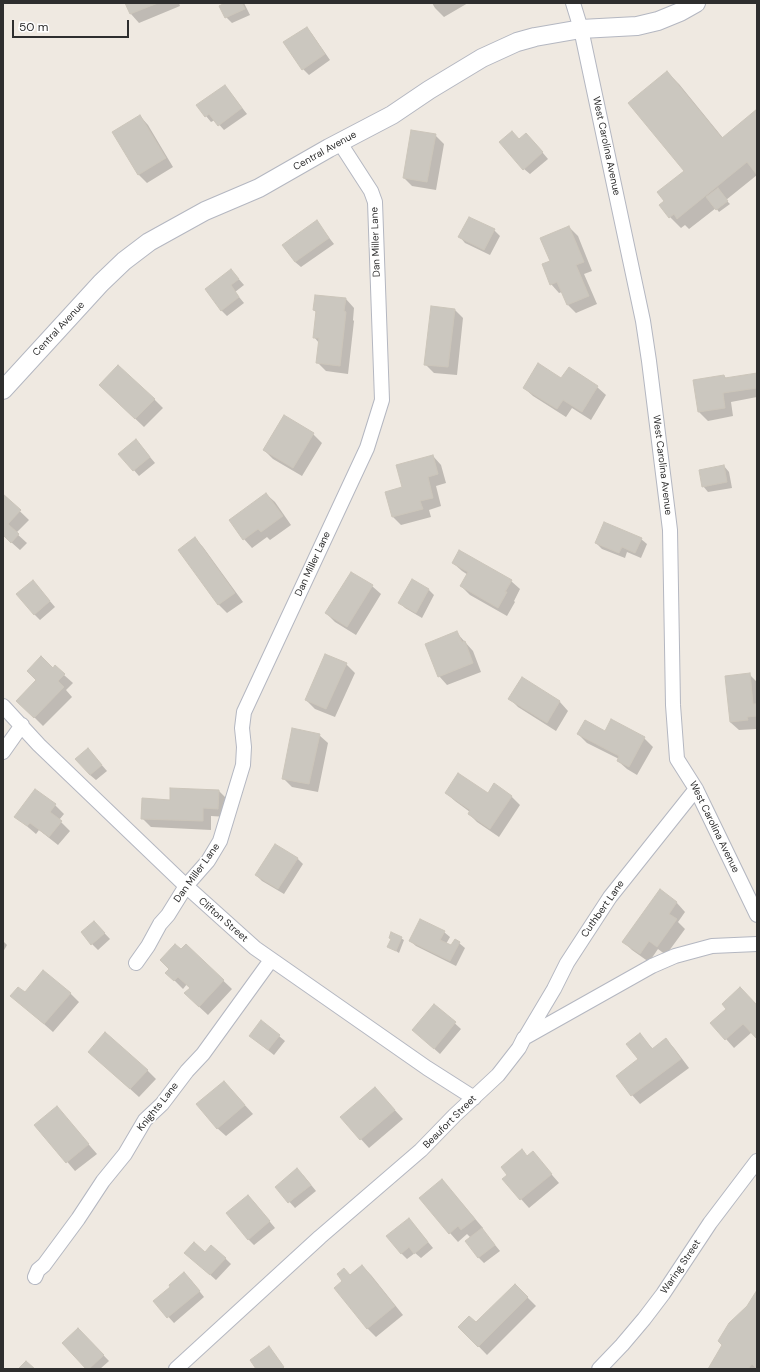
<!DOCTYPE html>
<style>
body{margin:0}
#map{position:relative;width:760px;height:1372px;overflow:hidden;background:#efe9e1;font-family:"DM Sans",sans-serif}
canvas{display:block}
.frame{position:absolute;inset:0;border:4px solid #2e2e2e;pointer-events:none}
.scale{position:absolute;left:12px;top:20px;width:117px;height:18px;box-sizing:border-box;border:2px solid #2e2e2e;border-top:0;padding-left:5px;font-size:12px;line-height:14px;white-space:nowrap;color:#2e2e2e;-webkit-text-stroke:3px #fff;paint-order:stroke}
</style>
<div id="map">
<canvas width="760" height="1372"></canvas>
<div class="frame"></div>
<div class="scale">50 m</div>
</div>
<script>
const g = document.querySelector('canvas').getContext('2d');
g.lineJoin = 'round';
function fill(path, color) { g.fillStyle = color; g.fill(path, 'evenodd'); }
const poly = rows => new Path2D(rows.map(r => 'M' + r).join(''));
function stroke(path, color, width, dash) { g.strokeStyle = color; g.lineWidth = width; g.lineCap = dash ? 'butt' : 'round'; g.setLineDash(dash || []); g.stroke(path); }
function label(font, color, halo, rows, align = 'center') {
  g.font = font + ' "DM Sans",sans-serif'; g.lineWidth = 3.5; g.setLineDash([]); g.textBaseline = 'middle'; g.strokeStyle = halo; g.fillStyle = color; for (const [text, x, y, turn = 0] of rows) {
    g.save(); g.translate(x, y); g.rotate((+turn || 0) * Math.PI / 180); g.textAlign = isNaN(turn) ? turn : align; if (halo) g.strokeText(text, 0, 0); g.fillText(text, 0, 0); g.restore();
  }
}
const shadow = poly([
 [126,3,179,3,180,6,139,23,131,14],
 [227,3,244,3,250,15,232,23,226,17],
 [432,3,468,3,444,17,435,8],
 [306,28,312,34,330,60,309,75,303,69],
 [667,72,679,84,723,138,757,110,757,175,726,200,730,204,719,212,716,208,689,229,685,225,681,228,670,217,665,201,685,171],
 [225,86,247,114,224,130,215,120,211,122,206,116],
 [140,116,148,125,173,167,147,183,138,174],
 [435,135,444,144,436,190,412,186,404,178],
 [520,140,532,140,548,159,530,174,524,169],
 [317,222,334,244,301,267,295,262],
 [569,227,578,236,592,271,584,274,597,304,576,313,567,304,562,292,559,293,551,284,551,261],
 [494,230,500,236,490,255,465,243,460,237],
 [231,270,244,285,235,292,244,303,227,316,221,310],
 [346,299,354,308,353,320,354,321,348,374,326,371,317,362,319,343,314,337,317,313,314,310],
 [455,310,463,318,457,375,434,373,425,364],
 [757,374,757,397,731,402,733,416,708,421,699,412,694,381,724,376,727,379],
 [562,379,597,387,606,395,591,420,572,408,566,417,533,396,524,388],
 [109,394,154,399,163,408,144,427],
 [313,434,322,443,302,476,273,459,264,450],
 [141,446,155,463,139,476,120,454],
 [433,456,441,465,446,483,436,486,441,506,429,510,431,517,401,525,393,517,403,488],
 [724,466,729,472,732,488,708,492,703,486],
 [266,494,275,502,291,525,270,540,267,537,252,548,244,539],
 [3,495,29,520,16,533,27,543,20,550,3,535],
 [195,539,203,547,243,602,227,613,219,605,179,550],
 [641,539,647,544,641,558,627,552,625,558,602,549,596,543],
 [453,563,511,581,520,589,514,601,515,602,507,616,470,595,461,586,468,575,462,571],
 [412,581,429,590,434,595,422,618,405,608,400,603],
 [372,586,381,594,356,635,335,622,326,613],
 [38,587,55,607,40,620,34,614],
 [457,633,473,651,481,672,447,685,439,676],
 [346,664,355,673,335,717,315,709,306,700],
 [55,667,73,683,66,690,72,697,43,726,18,701],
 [750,675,757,682,757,726,756,726,756,729,739,730,730,722],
 [523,679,560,702,568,711,556,731,518,707,510,699],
 [605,732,644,738,653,747,637,775,627,769,618,761,619,759,587,743,578,734],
 [319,735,328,743,318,792,292,787,283,778],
 [93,755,107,771,96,780,90,775],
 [219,791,228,800,227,817,211,816,211,830,151,827,142,818,171,801],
 [446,793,511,796,520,805,499,837,477,822,469,814,470,812,455,801],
 [55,805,64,814,59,820,70,831,58,845,39,830,36,834,15,816],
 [297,858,303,864,284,894,262,881,256,875],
 [660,891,677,903,685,912,678,922,685,929,666,955,658,949,649,962,632,950,623,941],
 [94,922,110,939,98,950,92,944],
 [444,932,450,937,446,944,452,947,459,943,465,948,456,966,416,946,410,941],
 [392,933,404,940,399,953,388,946,392,939],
 [3,941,7,945,3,952],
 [186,945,232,989,208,1015,194,1002,191,988,187,984,183,989,167,973],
 [70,993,79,1002,53,1032,12,996],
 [435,1005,461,1029,440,1054,413,1030],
 [757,1006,757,1038,752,1032,734,1048,726,1039],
 [640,1035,653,1049,666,1040,674,1048,689,1068,640,1104,632,1095,617,1076,640,1059],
 [250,1036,279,1036,285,1041,274,1055],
 [98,1060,147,1070,156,1079,139,1097],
 [224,1082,253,1114,226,1136,217,1128],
 [383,1097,403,1119,369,1148,341,1117],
 [57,1108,97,1154,75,1171,36,1125],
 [533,1153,559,1183,529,1208,521,1199],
 [303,1175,316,1191,295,1208,276,1187],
 [442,1180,483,1228,482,1229,500,1251,484,1263,479,1258,471,1238,467,1234,458,1242,450,1233],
 [254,1202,275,1228,254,1245,248,1239],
 [414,1225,433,1248,421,1258,415,1253,407,1259,401,1253],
 [205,1254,225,1258,231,1264,216,1280,191,1258],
 [362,1266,371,1275,403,1315,376,1337,367,1328,350,1275],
 [190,1279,204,1297,174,1323,154,1301],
 [515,1285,536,1306,487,1355,460,1327,476,1324],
 [757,1292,757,1369,709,1369,747,1307],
 [84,1335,109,1361,100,1369,87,1369]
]);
const building = poly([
 [125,3,158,3,130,14,125,3],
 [225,3,242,3,245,9,225,18,219,6,225,3],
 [307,27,325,54,302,70,283,42,307,27],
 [667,71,722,138,757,109,757,175,747,162,677,219,674,214,669,218,659,205,664,201,657,192,684,171,628,103,667,71],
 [225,85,242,108,218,126,209,114,205,117,196,105,225,85],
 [140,115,166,158,138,175,112,132,140,115],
 [411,130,436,134,427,182,403,178,411,130],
 [512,131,519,139,526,133,543,152,523,170,499,142,512,131],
 [718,188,728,201,716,210,706,197,718,188],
 [469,217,495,229,484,250,458,237,469,217],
 [317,220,329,238,295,262,282,245,317,220],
 [569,226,584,262,576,265,589,296,567,305,557,282,550,285,542,264,550,261,540,238,569,226],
 [231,269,239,279,231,285,239,297,221,311,205,289,231,269],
 [315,295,346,298,344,311,346,312,340,366,316,363,319,338,313,338,316,311,313,310,315,295],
 [431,306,455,309,448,367,424,365,431,306],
 [538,363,561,378,569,367,598,386,582,412,563,400,557,409,523,388,538,363],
 [118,365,155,399,135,419,99,385,118,365],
 [757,373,757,388,723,393,725,408,698,412,693,380,724,375,725,378,757,373],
 [284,415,314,433,293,468,263,450,284,415],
 [136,439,150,457,133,471,118,454,136,439],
 [433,455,438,474,428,477,433,498,420,501,423,509,392,517,385,492,402,487,396,465,433,455],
 [724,465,727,482,702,487,699,470,724,465],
 [266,493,283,516,261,532,258,529,243,540,229,520,266,493],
 [3,494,21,510,8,524,19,534,11,543,3,535,3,494],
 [604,522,642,538,635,553,622,547,619,553,595,543,604,522],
 [195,537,235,593,218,605,178,550,195,537],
 [459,550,512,580,505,592,507,592,498,608,460,586,468,572,452,563,459,550],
 [351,572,373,585,347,627,325,613,351,572],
 [412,579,429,589,416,613,398,603,412,579],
 [33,580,50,601,34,615,16,594,33,580],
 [457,631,462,642,465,641,473,663,438,677,425,644,457,631],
 [325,654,347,663,326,709,305,700,325,654],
 [41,656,53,668,55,665,65,674,58,681,64,687,34,718,16,701,36,680,27,671,41,656],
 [750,673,753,704,757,704,757,716,747,717,748,720,730,722,725,676,750,673],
 [522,677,560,701,547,723,508,699,522,677],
 [611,719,645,737,629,767,617,761,619,756,577,734,585,720,605,731,611,719],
 [292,728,320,734,309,784,282,779,292,728],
 [88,748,102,765,90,775,75,759,88,748],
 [458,773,488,793,494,783,512,796,490,829,468,814,470,810,445,793,458,773],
 [170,788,219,790,218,809,203,808,203,821,141,819,142,798,170,800,170,788],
 [35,789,56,804,50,812,62,821,49,837,30,823,27,826,14,817,35,789],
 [275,844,298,858,278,889,255,875,275,844],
 [660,889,677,902,669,914,677,919,657,947,649,941,640,954,622,942,660,889],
 [420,919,445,931,440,940,451,945,455,939,460,942,450,961,409,941,420,919],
 [94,921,105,933,91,945,81,932,94,921],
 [391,932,402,937,396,951,387,947,391,939,389,938,391,932],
 [175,944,181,949,186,944,224,980,199,1007,184,993,190,988,178,977,174,981,165,973,169,969,160,960,175,944],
 [43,970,71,993,44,1024,10,996,18,987,25,992,43,970],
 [740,987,757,1005,757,1039,743,1024,725,1040,710,1023,726,1009,722,1004,740,987],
 [434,1004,456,1022,434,1049,412,1030,434,1004],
 [261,1020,280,1035,268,1050,249,1036,261,1020],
 [105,1032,148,1070,130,1089,88,1052,105,1032],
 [640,1033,652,1049,666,1038,681,1059,631,1096,616,1076,638,1059,626,1044,640,1033],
 [224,1081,245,1105,217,1129,196,1104,224,1081],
 [375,1087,395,1110,360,1140,340,1117,375,1087],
 [57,1106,89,1144,66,1163,34,1125,57,1106],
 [522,1149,527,1156,533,1151,552,1174,520,1200,502,1179,507,1175,501,1167,522,1149],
 [297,1168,311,1185,288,1203,275,1187,297,1168],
 [442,1179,475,1219,461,1230,458,1226,449,1234,419,1198,442,1179],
 [248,1195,270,1221,248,1240,226,1213,248,1195],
 [409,1218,428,1242,414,1254,409,1247,401,1254,386,1236,409,1218],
 [482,1228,495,1245,478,1258,465,1241,482,1228],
 [194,1242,205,1252,211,1245,226,1258,210,1275,184,1253,194,1242],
 [362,1265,395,1306,367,1329,334,1288,342,1281,337,1274,344,1268,350,1275,362,1265],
 [184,1272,200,1291,167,1318,153,1301,170,1287,169,1285,184,1272],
 [515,1284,528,1297,478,1347,458,1327,469,1316,476,1322,515,1284],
 [757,1290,757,1369,752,1364,748,1369,708,1369,722,1345,718,1341,729,1323,747,1306,757,1290],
 [78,1328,104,1355,89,1369,86,1369,62,1343,78,1328],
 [269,1346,284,1367,282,1369,256,1369,250,1360,269,1346],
 [26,1361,35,1369,18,1369,26,1361]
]);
const minor = poly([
 [573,3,581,29,643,321,649,361,670,530,673,705,677,759,696,789,757,915],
 [3,706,39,745,186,886,255,948,427,1068,474,1098],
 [3,752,22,725],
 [136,963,148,946,160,924,168,915,186,886,208,861,220,841,243,765,244,747,242,728,244,712,367,448,382,400,375,202,371,191,340,143],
 [526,1036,554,989,567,963,610,897,696,789],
 [35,1277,38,1270,44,1265,78,1219,103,1181,125,1154,145,1120,162,1104,187,1071,203,1054,271,960],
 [176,1369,320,1237,421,1150,455,1115,498,1075,519,1048,524,1038,652,966,675,956,712,946,757,944],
 [599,1369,622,1345,644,1319,663,1294,710,1223,757,1161]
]);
const tertiary = poly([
 [3,390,101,283,124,261,149,242,205,211,259,188,329,148,392,115,429,90,482,58,517,42,535,37,581,29,637,26,658,21,680,12,696,3]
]);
const streetNames = [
 ["West Carolina Avenue",606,146,78],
 ["Central Avenue",325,151,-29],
 ["Dan Miller Lane",376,242,-92],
 ["Central Avenue",59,329,-47],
 ["West Carolina Avenue",662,465,83],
 ["Dan Miller Lane",313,564,-65],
 ["West Carolina Avenue",714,827,64],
 ["Dan Miller Lane",197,873,-54],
 ["Cuthbert Lane",603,909,-55],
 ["Clifton Street",223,920,41],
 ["Knights Lane",158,1107,-51],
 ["Beaufort Street",450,1122,-45],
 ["Waring Street",681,1267,-56]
];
fill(shadow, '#0003');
fill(building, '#cbc7bf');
stroke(building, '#cbc5ba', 1);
stroke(minor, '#b4b7c1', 16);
stroke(tertiary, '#b4b7c1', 20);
stroke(minor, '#fff', 14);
stroke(tertiary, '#fff', 18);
label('10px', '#2e2e2e', '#fff', streetNames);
</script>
